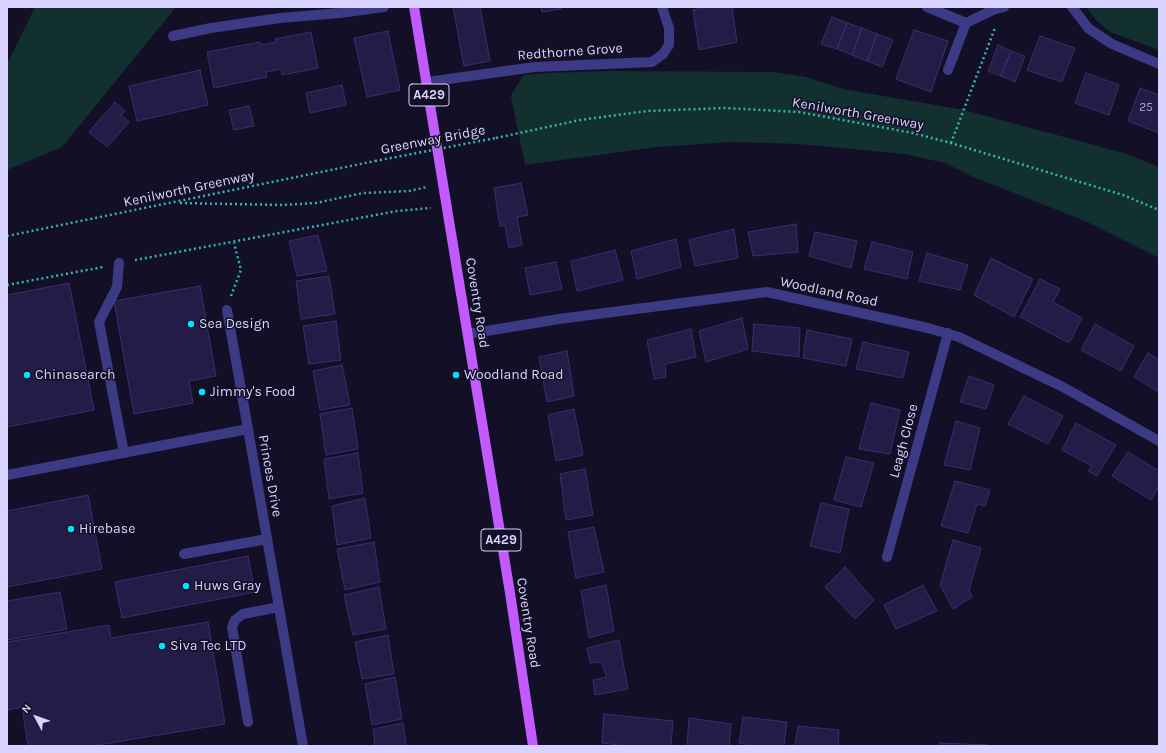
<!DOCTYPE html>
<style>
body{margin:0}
#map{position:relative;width:1166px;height:753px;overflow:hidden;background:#130f26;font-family:Karla,sans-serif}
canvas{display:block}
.frame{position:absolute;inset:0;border:8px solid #d9d4ff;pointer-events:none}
.north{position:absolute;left:16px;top:697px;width:40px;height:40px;-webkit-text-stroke:3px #130f26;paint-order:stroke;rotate:311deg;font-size:11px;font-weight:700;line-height:16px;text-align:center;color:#d9d4ff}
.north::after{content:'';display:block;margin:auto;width:14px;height:18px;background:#d9d4ff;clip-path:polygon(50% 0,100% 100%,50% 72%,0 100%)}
</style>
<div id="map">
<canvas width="1166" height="753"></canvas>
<div class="frame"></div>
<div class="north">N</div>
</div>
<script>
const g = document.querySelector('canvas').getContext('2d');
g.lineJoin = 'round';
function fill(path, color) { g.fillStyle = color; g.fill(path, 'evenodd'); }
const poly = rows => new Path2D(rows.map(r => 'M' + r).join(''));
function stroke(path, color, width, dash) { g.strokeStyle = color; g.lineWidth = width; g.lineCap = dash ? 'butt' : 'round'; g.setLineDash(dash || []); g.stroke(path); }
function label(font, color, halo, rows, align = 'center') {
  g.font = font + ' Karla,sans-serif'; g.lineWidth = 3; g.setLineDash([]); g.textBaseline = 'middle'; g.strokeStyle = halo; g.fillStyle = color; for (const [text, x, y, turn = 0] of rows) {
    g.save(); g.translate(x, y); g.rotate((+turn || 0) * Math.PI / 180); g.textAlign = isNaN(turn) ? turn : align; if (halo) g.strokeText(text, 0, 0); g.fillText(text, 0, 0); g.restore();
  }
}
const green = poly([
 [35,7,176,7,62,147,7,170,7,64],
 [1086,7,1159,7,1159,50,1110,32,1098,22],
 [612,71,773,72,806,77,843,89,964,110,1127,154,1159,167,1159,258,1085,221,971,176,945,163,905,154,799,144,733,142,657,147,525,165,511,96,523,75,547,73]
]);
const building = poly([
 [453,7,480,7,490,61,464,66,453,7],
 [541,7,561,7,561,9,542,12,541,7],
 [707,7,732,7,737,42,699,50,693,10,707,7],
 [832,17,847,23,837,49,821,44,832,17],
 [847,23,862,28,852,55,837,49,847,23],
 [862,28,877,34,867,61,852,55,862,28],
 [914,30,948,41,931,92,896,79,914,30],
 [388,31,400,90,367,97,354,38,388,31],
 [311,32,318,68,282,75,281,69,266,72,267,77,214,88,207,52,260,42,261,45,276,42,275,39,311,32],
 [877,34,893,40,882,67,867,61,877,34],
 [1040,36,1075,48,1062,82,1027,70,1040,36],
 [998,45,1011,51,1001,76,988,71,998,45],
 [1011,51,1025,56,1015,82,1001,76,1011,51],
 [200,70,208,105,137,121,129,86,200,70],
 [1086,73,1119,85,1109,115,1075,103,1086,73],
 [342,85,346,105,310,113,306,93,342,85],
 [1140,88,1159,95,1159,133,1128,121,1140,88],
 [115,102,125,111,121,115,129,122,107,147,89,132,115,102],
 [249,106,254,126,234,130,229,110,249,106],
 [521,183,528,215,517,217,522,245,509,248,505,226,500,226,494,188,521,183],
 [796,224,798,252,753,256,748,232,796,224],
 [734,229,738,258,695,266,689,240,734,229],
 [815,232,857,241,851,268,809,256,815,232],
 [318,235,327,271,297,276,289,241,318,235],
 [676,239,681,267,637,279,631,251,676,239],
 [872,242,913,252,907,279,864,269,872,242],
 [615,250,623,280,577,291,571,261,615,250],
 [927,253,968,265,960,290,919,281,927,253],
 [991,258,1033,279,1014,317,974,295,991,258],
 [556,262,562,289,530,295,525,268,556,262],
 [329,276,335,314,301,319,296,281,329,276],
 [1040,279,1060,289,1053,302,1082,318,1069,343,1020,317,1040,279],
 [69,283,94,410,7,427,7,295,69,283],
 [200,286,216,376,189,381,193,403,134,414,114,301,200,286],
 [742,318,748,349,706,362,699,331,742,318],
 [336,321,341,360,309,364,303,326,336,321],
 [754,324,800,328,799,357,752,351,754,324],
 [1095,324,1134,346,1121,371,1081,350,1095,324],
 [691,329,696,357,665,364,666,377,654,379,647,340,691,329],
 [807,330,852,339,846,366,803,358,807,330],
 [863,342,909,352,903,378,856,369,863,342],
 [567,351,574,396,547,402,539,357,567,351],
 [1148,353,1159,360,1159,392,1134,377,1148,353],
 [342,365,350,405,320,410,313,371,342,365],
 [969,376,994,385,986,409,960,402,969,376],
 [1024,396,1063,416,1048,444,1008,424,1024,396],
 [871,403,900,410,890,454,859,449,871,403],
 [352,408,358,449,326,455,320,414,352,408],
 [574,409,583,455,556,461,548,415,574,409],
 [956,421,980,428,970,470,944,465,956,421],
 [1076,423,1116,445,1097,476,1088,471,1092,466,1062,450,1076,423],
 [1128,452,1159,471,1159,486,1151,500,1112,476,1128,452],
 [358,453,363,493,329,499,324,459,358,453],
 [846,457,874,463,861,507,834,500,846,457],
 [585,469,593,515,566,520,560,474,585,469],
 [955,481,990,490,985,506,977,504,968,533,941,526,955,481],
 [88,495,102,569,7,587,7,511,88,495],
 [365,498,371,538,337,545,332,506,365,498],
 [821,503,849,509,840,553,810,546,821,503],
 [594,527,604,572,576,578,568,532,594,527],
 [953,540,981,548,969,590,972,597,953,609,940,585,953,540],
 [374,542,380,582,345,590,337,549,374,542],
 [248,556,255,592,122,618,115,582,248,556],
 [845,567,874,600,855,619,825,587,845,567],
 [606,585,614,631,589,638,581,591,606,585],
 [923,585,937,611,896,629,884,605,923,585],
 [379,587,386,629,353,635,344,595,379,587],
 [60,592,67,629,7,640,7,601,60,592],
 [208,622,225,724,92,746,28,746,22,707,7,710,7,642,109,625,111,638,208,622],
 [388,635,394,674,362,679,355,642,388,635],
 [619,640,628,689,595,695,593,680,607,677,601,662,590,663,587,648,619,640],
 [395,677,402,719,372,725,365,684,395,677],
 [604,714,673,721,671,746,628,746,602,743,604,714],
 [743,717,787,722,784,746,754,746,739,743,743,717],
 [689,718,731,724,729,746,687,746,689,718],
 [403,723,406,746,375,746,373,729,403,723],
 [798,726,839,730,838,746,795,746,798,726],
 [940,743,987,745,939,746,940,743]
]);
const path = poly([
 [496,138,580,120,647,111,725,108,799,112,913,133,951,143,1123,195,1159,210],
 [951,143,995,28],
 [180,203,282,205,316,203,363,193,409,191,427,187],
 [7,236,375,161],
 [135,260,397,211,431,208],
 [7,285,103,267],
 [231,296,241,270,234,243]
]);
const service = poly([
 [927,7,966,23],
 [948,70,966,23,995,9],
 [119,263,117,287,99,322,124,453],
 [227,310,248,429],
 [184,554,267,539],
 [248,722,232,627,235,620,243,614,279,607]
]);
const minor = poly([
 [1072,7,1089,29,1112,44,1159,64],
 [995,9,1004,7],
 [173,36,211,28,280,18,340,13,384,7],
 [427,82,535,67,652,62,663,54,669,45,669,28,662,7],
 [468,334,559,319,767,292,928,328,959,337,1063,387,1159,441],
 [7,475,248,429,303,746],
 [887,557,948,333]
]);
const primary = poly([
 [414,7,510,593,533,746]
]);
const pathBridge = poly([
 [375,161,496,138]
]);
const markers = [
 [191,324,4,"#00e5ff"],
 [27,375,4,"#00e5ff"],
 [456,375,4,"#00e5ff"],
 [202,392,4,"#00e5ff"],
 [71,529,4,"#00e5ff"],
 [186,586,4,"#00e5ff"],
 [162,646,4,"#00e5ff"]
];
const numberNames = [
 ["25",1146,108]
];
const shields = [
 [429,95,40],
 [501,540,40]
];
const shieldNames = [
 ["A429",429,95],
 ["A429",501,540]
];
const streetNames = [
 ["Redthorne Grove",570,52,-4],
 ["Kenilworth Greenway",858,114,10],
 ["Greenway Bridge",433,140,-11],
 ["Kenilworth Greenway",189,189,-12],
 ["Woodland Road",829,292,12],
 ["Coventry Road",477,303,81],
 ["Leagh Close",904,441,-75],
 ["Princes Drive",270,476,80],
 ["Coventry Road",528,623,81]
];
const poiNames = [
 ["Sea Design",199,324],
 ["Chinasearch",35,375],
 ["Woodland Road",464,375],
 ["Jimmy's Food",210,392],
 ["Hirebase",79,529],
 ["Huws Gray",194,586],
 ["Siva Tec LTD",170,646]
];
fill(green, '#12302f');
fill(building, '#241b47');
stroke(building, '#3b2d73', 1);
stroke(path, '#2fb8b0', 2.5, [2, 3]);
stroke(service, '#3d3a85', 10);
stroke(minor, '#3d3a85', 10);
stroke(primary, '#c25bff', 10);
stroke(pathBridge, '#2fb8b0', 2.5, [2, 3]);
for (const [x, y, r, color] of markers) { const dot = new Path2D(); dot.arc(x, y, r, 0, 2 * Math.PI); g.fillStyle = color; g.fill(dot); stroke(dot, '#130f26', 1.5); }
label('12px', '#aca6d1', null, numberNames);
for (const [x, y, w] of shields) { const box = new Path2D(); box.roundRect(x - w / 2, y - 11, w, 22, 3); g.fillStyle = '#130f26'; g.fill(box); stroke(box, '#d9d4ff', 1); }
label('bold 13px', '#d9d4ff', null, shieldNames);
label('14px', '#d9d4ff', '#130f26', streetNames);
label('14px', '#d9d4ff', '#130f26', poiNames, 'left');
</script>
